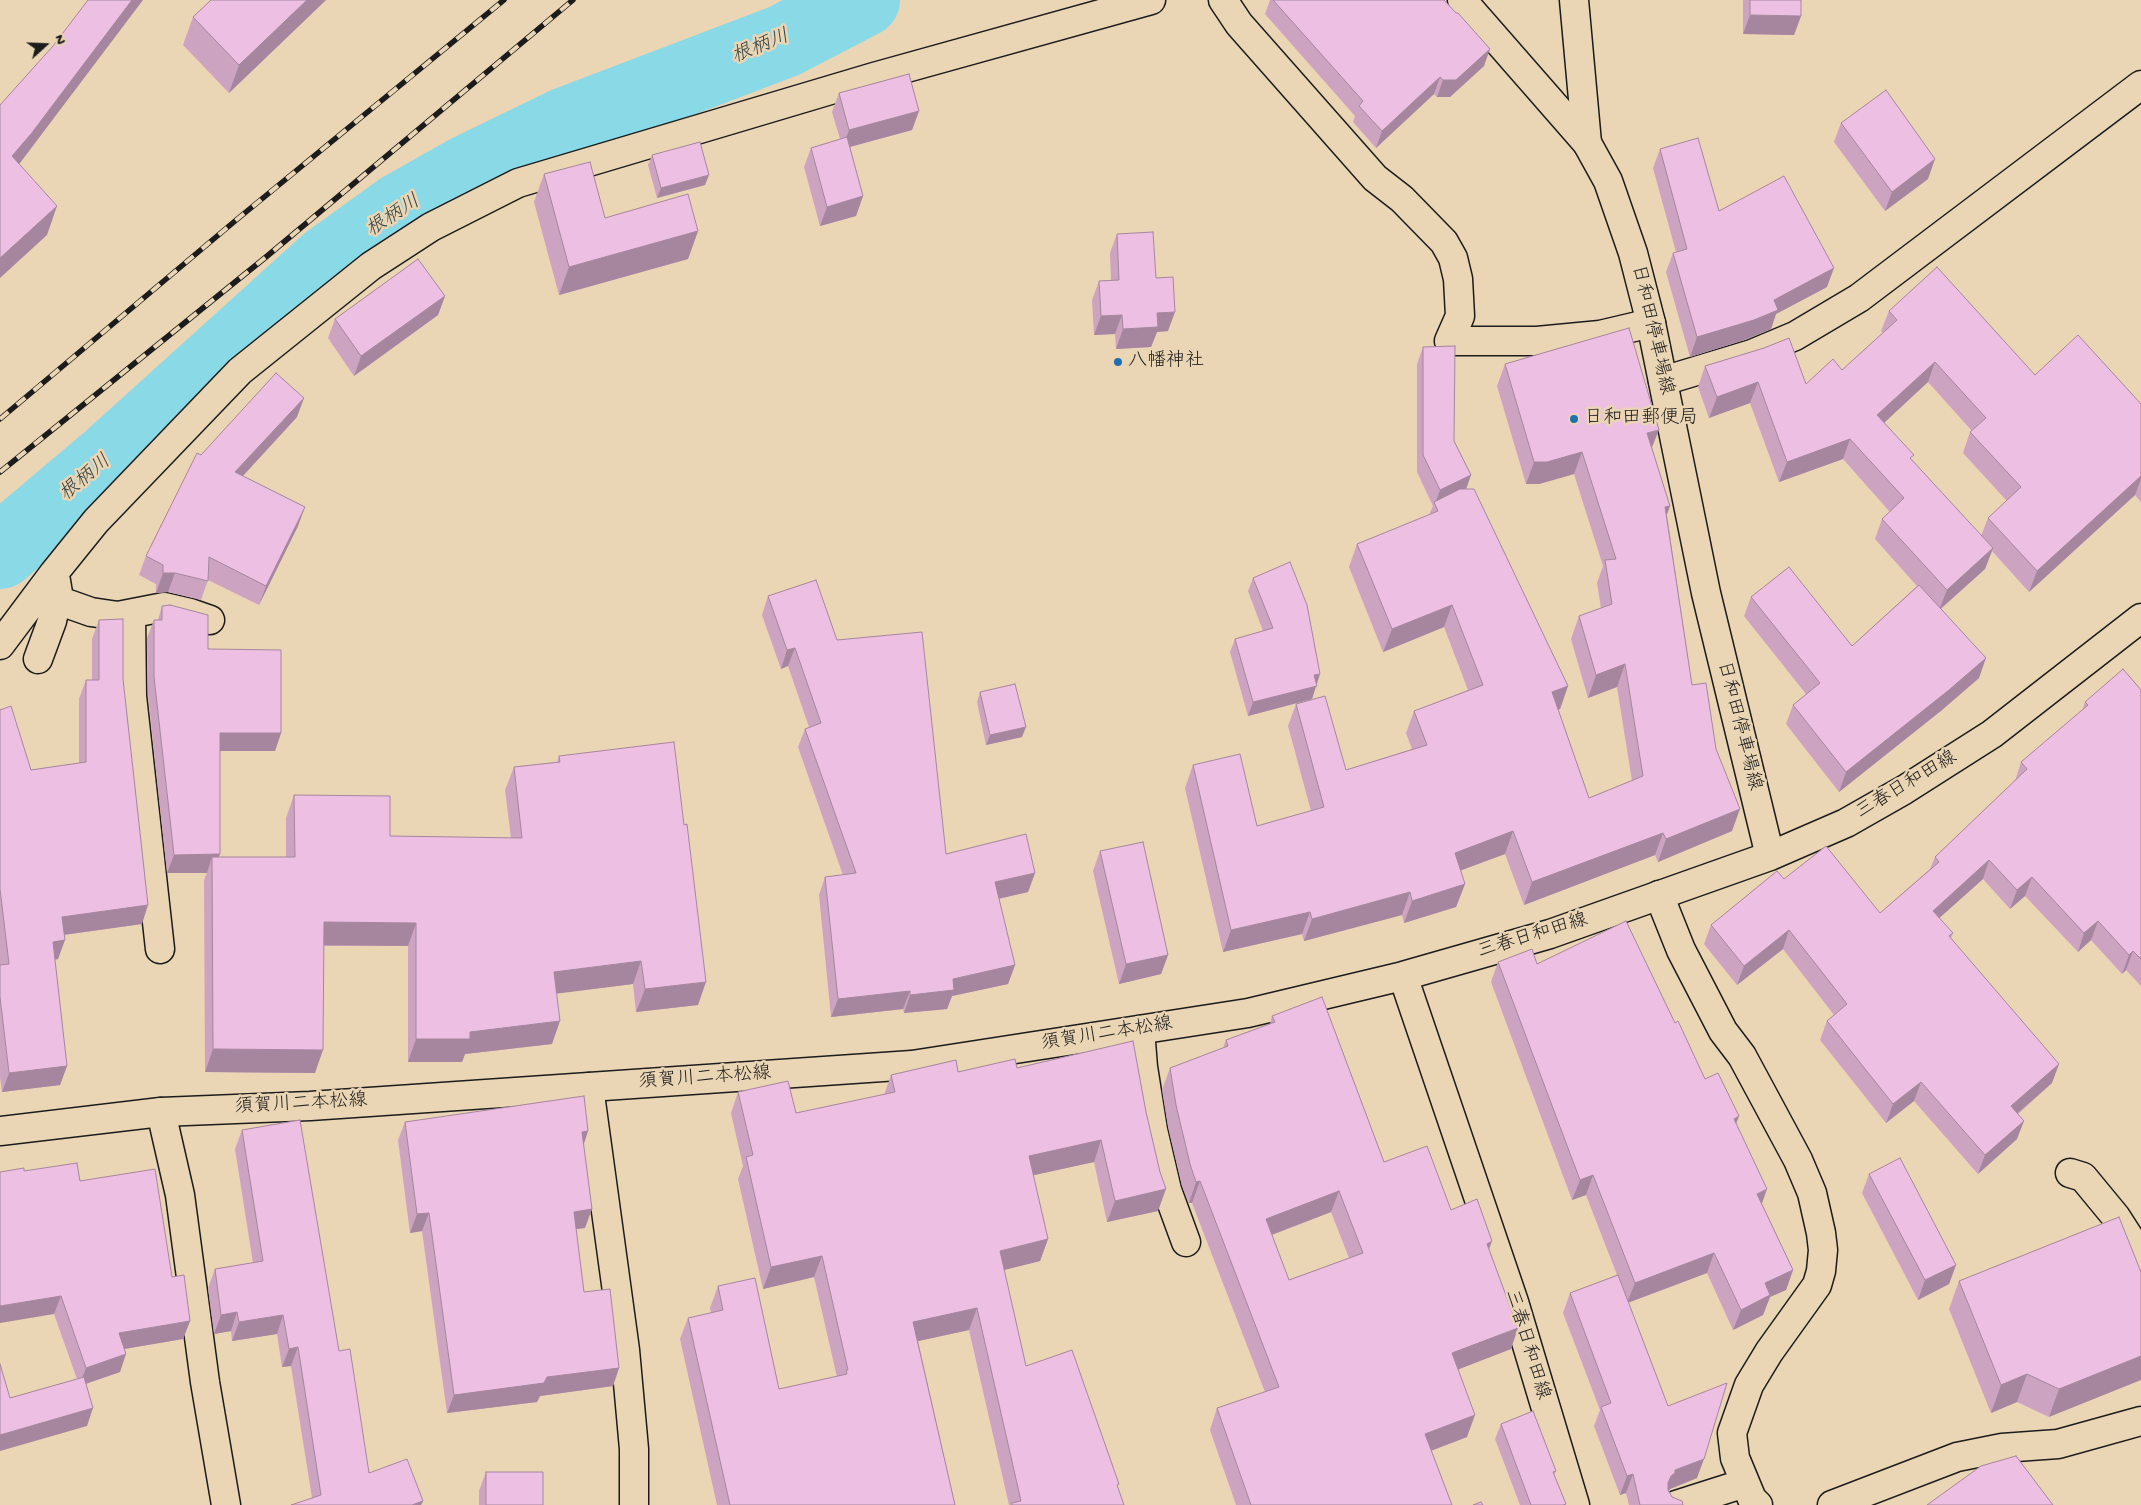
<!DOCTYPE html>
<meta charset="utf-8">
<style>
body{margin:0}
#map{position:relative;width:2141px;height:1505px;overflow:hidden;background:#ead5b4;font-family:"Gochi Hand",sans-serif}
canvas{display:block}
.north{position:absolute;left:20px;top:20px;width:50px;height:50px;-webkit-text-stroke:4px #ead5b4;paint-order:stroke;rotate:70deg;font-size:14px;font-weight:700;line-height:20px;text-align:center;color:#1c1c1c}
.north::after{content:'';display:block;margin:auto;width:18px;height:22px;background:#1c1c1c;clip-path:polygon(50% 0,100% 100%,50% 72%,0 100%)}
</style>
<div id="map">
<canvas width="2141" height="1505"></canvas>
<div class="north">N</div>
</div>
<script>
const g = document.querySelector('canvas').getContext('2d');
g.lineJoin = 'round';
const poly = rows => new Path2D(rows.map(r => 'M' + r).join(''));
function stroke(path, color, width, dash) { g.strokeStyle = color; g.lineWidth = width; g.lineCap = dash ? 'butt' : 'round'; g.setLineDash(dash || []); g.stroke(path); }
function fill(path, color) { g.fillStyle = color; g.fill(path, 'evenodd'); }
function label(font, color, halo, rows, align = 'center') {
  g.font = font + ' "Gochi Hand","Klee One",sans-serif'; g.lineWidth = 5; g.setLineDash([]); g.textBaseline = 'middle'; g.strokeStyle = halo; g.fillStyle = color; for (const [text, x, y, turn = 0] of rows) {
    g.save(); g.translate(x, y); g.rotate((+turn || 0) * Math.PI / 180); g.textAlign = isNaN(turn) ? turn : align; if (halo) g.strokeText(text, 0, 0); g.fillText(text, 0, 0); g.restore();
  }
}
const river = poly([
 [0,552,110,459,328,262,400,210,469,171,566,124,784,41,863,0]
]);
const street = poly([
 [1223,0,1239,24,1375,178,1402,199,1444,242,1453,258,1458,279,1460,316,1449,341,1537,341,1600,335,1651,323],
 [1574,0,1587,143],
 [1663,381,1752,354,1795,336,1859,298,2141,85],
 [57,600,91,612,118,616,164,607,190,613,210,620],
 [131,614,132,696,160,949],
 [0,645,54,573,96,521,240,371,371,266,431,227,518,183,874,77,1151,0],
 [38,659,52,621,58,593,56,581],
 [1659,895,1681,950,1723,1031,1742,1056,1798,1160,1812,1193,1821,1233,1823,1250,1821,1271,1817,1285,1769,1352,1749,1385,1732,1433,1735,1458,1752,1499,1758,1505],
 [1140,1030,1143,1067,1153,1130,1167,1190,1186,1242],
 [589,1087,625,1350,634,1449,634,1505],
 [161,1112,180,1195,205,1382,226,1505],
 [2070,1173,2083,1177,2116,1217,2141,1256],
 [1676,1505,1745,1483],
 [1832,1505,1957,1457,2002,1448,2058,1444,2141,1421]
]);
const secondary = poly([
 [1462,0,1587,143,1608,181,1633,253,1651,323,1706,593,1770,856],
 [1403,976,1514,1302,1575,1505],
 [0,1131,161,1112,310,1106,912,1065,1248,1013,1403,976,1550,934,1770,856,1846,823,1904,790,1992,734,2141,618]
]);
const rail = poly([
 [0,419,235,221,504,0],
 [0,472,266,257,573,0]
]);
const wall = poly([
 [211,0,326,0,229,93,183,45,193,17],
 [1270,0,1444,0,1484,66,1450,97,1437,97,1434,94,1376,148,1353,122,1355,116,1265,14],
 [1743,0,1801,0,1801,16,1794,35,1743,34],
 [839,93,919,111,912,130,850,147,863,196,856,216,820,226,804,167,811,148,840,139,832,112],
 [1841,123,1928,179,1885,211,1834,142],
 [1660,149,1719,211,1827,287,1776,314,1771,329,1747,339,1690,357,1666,272,1673,253,1676,252,1653,168],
 [652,155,705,185,657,198,648,165],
 [544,174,605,218,698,231,688,259,559,295,534,202],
 [1117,234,1156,278,1168,331,1157,332,1151,347,1116,349,1115,334,1094,335,1092,300,1099,281,1111,280,1110,253],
 [445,296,438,315,354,376,328,338,335,319],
 [1889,311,2035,375,2141,404,2141,502,2135,495,2029,592,1992,551,1985,569,1941,609,1979,678,1942,710,1839,792,1786,724,1793,705,1806,694,1744,616,1751,597,1852,646,1917,586,1875,539,1882,519,1890,512,1843,459,1779,482,1750,403,1709,418,1698,387,1705,366,1806,384,1842,370,1883,333,1881,331],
 [1928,382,1972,431,1970,432,1963,453,2007,501,1988,518,1981,536,1912,460,1884,422],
 [1423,347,1454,441,1471,475,1466,489,1568,686,1560,709,1558,709,1589,798,1632,781,1617,687,1588,698,1571,639,1579,616,1601,608,1597,583,1603,566,1574,474,1539,484,1526,484,1497,386,1505,364,1652,448,1670,506,1667,515,1692,685,1716,749,1732,831,1658,862,1655,855,1524,905,1505,854,1460,870,1465,884,1456,907,1404,923,1402,915,1304,941,1302,934,1223,952,1185,788,1193,765,1257,826,1311,811,1288,726,1296,704,1346,770,1412,749,1406,733,1414,711,1468,690,1444,627,1383,652,1349,567,1357,544,1429,515,1433,506,1417,472,1417,364],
 [297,417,243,476,298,526,259,605,208,580,201,600,168,592,156,593,156,584,139,575,146,556,201,455],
 [1253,578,1316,684,1312,699,1248,716,1230,652,1235,639,1263,631,1248,591],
 [768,596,837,640,946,854,1035,873,1028,892,999,899,1015,965,1008,984,952,996,947,1009,904,1013,903,1009,831,1017,819,895,825,877,843,875,798,747,805,729,809,727,788,666,781,669,762,615],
 [162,606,208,649,281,733,275,751,220,751,219,857,286,857,286,818,294,795,390,836,511,838,505,790,514,767,557,762,559,756,698,1005,636,1012,633,984,557,993,552,1044,465,1054,462,1062,408,1062,408,946,324,946,315,1073,205,1072,204,880,207,873,167,873,148,695,147,638,154,620,158,620],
 [99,620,123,679,142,924,64,935,58,959,55,960,67,1066,60,1085,2,1092,0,1077,0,710,31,770,79,763,79,699,86,680,92,680,92,639],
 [2141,690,2141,986,2126,970,2122,974,2091,940,2078,952,2025,896,2010,909,1983,879,1939,918,1953,933,1951,938,2052,1083,2018,1114,2017,1139,1978,1174,1914,1101,1886,1123,1820,1040,1827,1021,1834,1015,1783,949,1737,985,1704,944,1711,925,1784,879,1880,913,1930,869,1935,857,2015,781,2021,762,2082,711,2085,702],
 [980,692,1022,737,986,745,977,702],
 [1100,851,1168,955,1161,974,1119,984,1093,871],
 [1498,962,1537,964,1675,1023,1705,1079,1739,1116,1736,1123,1762,1204,1793,1270,1786,1290,1770,1297,1763,1315,1733,1330,1707,1273,1628,1303,1668,1406,1697,1478,1670,1489,1669,1491,1672,1497,1683,1505,1629,1505,1626,1493,1620,1495,1594,1426,1600,1410,1563,1313,1570,1293,1617,1275,1586,1195,1572,1200,1491,982],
 [1272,1016,1384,1162,1451,1210,1489,1250,1511,1349,1458,1369,1467,1437,1431,1451,1452,1505,1236,1505,1210,1430,1217,1408,1265,1392,1192,1203,1189,1203,1182,1186,1168,1127,1162,1090,1170,1068,1223,1048,1226,1040,1270,1024],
 [1331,1212,1349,1258,1289,1280,1272,1235],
 [1133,1041,1158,1211,1107,1222,1094,1162,1033,1175,1048,1239,1040,1261,1004,1270,1026,1366,1118,1488,1124,1505,1009,1505,969,1330,918,1341,955,1505,717,1505,680,1339,688,1318,711,1313,710,1308,718,1286,779,1389,837,1377,814,1277,763,1289,738,1179,743,1166,731,1113,738,1092,796,1113,884,1095,891,1075,1017,1068],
 [405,1122,588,1131,583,1145,585,1228,576,1229,584,1292,619,1368,613,1386,540,1396,537,1402,447,1413,422,1231,410,1233,398,1140],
 [242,1130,339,1351,369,1473,423,1501,421,1505,291,1505,312,1498,291,1366,282,1367,277,1334,232,1341,231,1331,214,1334,208,1288,215,1269,253,1263,235,1149],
 [24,1171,80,1181,172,1277,190,1321,183,1339,124,1349,120,1372,86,1384,87,1426,10,1398,77,1379,54,1314],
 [1869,1174,1956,1265,1949,1284,1918,1300,1862,1193],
 [2141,1272,2049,1417,2017,1402,1991,1413,1949,1309,1959,1281],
 [1501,1424,1556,1471,1554,1475,1566,1504,1565,1505,1520,1505,1495,1439],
 [486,1472,543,1505,479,1505,479,1491]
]);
const shadedWall = poly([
 [132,0,143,0,20,163,1,185,12,156],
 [307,0,326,0,229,93,239,65],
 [1750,15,1801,16,1794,35,1743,34],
 [1490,49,1484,66,1450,97,1437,97,1443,80],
 [1440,77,1434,94,1376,148,1382,131],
 [919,111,912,130,842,149,849,130],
 [1935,159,1928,179,1885,211,1892,192],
 [709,175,705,185,657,198,661,188],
 [863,196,856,216,820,226,827,207],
 [57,206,47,235,0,278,0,258],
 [698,231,688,259,559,295,569,267],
 [1834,268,1827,287,1776,314,1771,329,1747,339,1690,357,1697,337,1774,300],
 [445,296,438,315,354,376,361,356],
 [1175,312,1168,331,1157,332,1151,347,1116,349,1123,329,1157,313],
 [1122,315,1115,334,1094,335,1101,316],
 [1935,362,1928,382,1870,436,1877,415],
 [1758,382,1750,403,1709,418,1717,397],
 [304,398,297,417,228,492,235,472],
 [1659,430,1650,452,1647,433],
 [1850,439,1843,459,1779,482,1787,462],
 [1582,452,1574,474,1539,484,1526,484,1534,462],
 [1471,475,1465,492,1435,504,1440,490],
 [2141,476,2141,479,2135,495,2029,592,2037,571],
 [1670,506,1661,529,1665,507],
 [305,507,298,526,259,605,266,586],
 [1993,548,1985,569,1939,610,1947,590],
 [163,573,175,573,168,592,156,593],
 [1452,605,1444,627,1383,652,1392,629],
 [795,648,788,666,781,669,787,650],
 [1986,658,1979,678,1942,710,1839,792,1846,772],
 [1625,664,1617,687,1588,698,1596,675],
 [1320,674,1312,699,1248,716,1253,702,1314,675],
 [1568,686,1560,709,1544,715,1552,692],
 [1026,727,1022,737,986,745,990,735],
 [220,733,281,733,275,751,213,751],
 [1740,809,1732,831,1658,862,1666,839],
 [1513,831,1505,854,1446,876,1455,853],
 [1663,833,1655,855,1524,905,1532,882],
 [220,854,213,873,212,857,207,873,167,873,174,855],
 [1989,860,1983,879,1926,930,1933,911],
 [1035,873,1028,892,988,901,995,882],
 [2032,877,2025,896,2010,909,2017,890],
 [1465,884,1456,907,1404,923,1412,901],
 [1410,892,1402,915,1304,941,1312,919],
 [148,905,142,924,55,936,62,917],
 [1310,912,1302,934,1223,952,1231,930],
 [2098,921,2091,940,2078,952,2084,933],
 [324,922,416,923,408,946,315,945],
 [1789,930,1783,949,1737,985,1744,966],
 [65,940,58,959,46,961,53,942],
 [2133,951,2126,970,2122,974,2129,955],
 [1168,955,1161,974,1119,984,1126,964],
 [641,961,633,984,546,995,554,972],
 [1015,965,1008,984,952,996,947,1009,904,1013,910,995,953,979],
 [706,982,698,1005,636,1012,645,989],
 [910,991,903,1009,831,1017,838,999],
 [560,1021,552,1044,465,1054,462,1062,408,1062,416,1039,470,1032],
 [213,1049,323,1050,315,1073,205,1072],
 [2059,1064,2052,1083,2004,1125,2011,1106],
 [67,1066,60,1085,2,1092,9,1073],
 [1921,1082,1914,1101,1886,1123,1893,1104],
 [1739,1116,1731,1137,1734,1119],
 [2024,1121,2017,1139,1978,1174,1985,1155],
 [588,1131,582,1150,582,1132],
 [1101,1140,1094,1162,1021,1178,1029,1156],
 [1593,1175,1586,1195,1572,1200,1580,1180],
 [1200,1181,1192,1203,1189,1203,1196,1182],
 [1166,1189,1158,1211,1107,1222,1115,1201],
 [1767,1189,1760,1209,1757,1194],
 [1339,1191,1331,1212,1258,1240,1266,1219],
 [592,1209,585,1228,567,1230,574,1212],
 [429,1213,422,1231,410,1233,417,1214],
 [1048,1239,1040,1261,992,1273,1000,1251],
 [1492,1241,1484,1263,1487,1244],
 [1714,1253,1707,1273,1627,1303,1635,1283],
 [822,1256,814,1277,763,1289,771,1267],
 [1956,1265,1949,1284,1918,1300,1925,1280],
 [1793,1270,1786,1290,1770,1297,1763,1315,1733,1330,1741,1310,1765,1283],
 [61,1296,54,1314,0,1323,0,1306],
 [977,1308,969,1330,905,1344,913,1322],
 [237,1312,231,1331,214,1334,221,1315],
 [283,1315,277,1334,232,1341,239,1322],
 [190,1321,183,1339,112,1351,119,1333],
 [1518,1328,1511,1349,1444,1375,1452,1353],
 [298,1347,291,1366,282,1367,289,1349],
 [126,1354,120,1372,79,1386,86,1368],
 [2141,1356,2141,1380,2049,1417,2059,1389],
 [619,1368,613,1386,540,1396,537,1402,447,1413,454,1395,547,1377],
 [2027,1374,2017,1402,1991,1413,2001,1385],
 [93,1408,87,1426,0,1451,0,1435],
 [1475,1415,1467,1437,1417,1456,1425,1434],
 [1704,1459,1697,1478,1670,1489,1668,1492,1668,1483,1675,1470],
 [1633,1474,1626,1493,1620,1495,1627,1476],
 [423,1501,421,1505,412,1505]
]);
const building = poly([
 [88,0,132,0,31,134,12,156,57,206,0,258,0,105,53,46,88,0],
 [211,0,307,0,239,65,193,17,211,0],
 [1273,0,1444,0,1456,13,1458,13,1490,49,1456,80,1443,80,1440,77,1382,131,1359,106,1363,101,1273,0],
 [1750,0,1801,0,1801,16,1750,15,1750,0],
 [909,74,919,111,849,130,839,93,909,74],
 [1886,90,1935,159,1892,192,1841,123,1886,90],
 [847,137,863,196,827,207,811,148,847,137],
 [1698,138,1719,211,1784,176,1834,268,1774,300,1778,310,1754,320,1697,337,1673,253,1687,249,1660,149,1698,138],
 [700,142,709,175,661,188,652,155,700,142],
 [590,162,605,218,688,194,698,231,569,267,544,174,590,162],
 [1153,232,1156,278,1173,277,1175,312,1157,313,1158,327,1123,329,1122,315,1101,316,1099,281,1119,280,1117,234,1153,232],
 [418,259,445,296,361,356,335,319,418,259],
 [1937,267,2035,375,2078,335,2141,404,2141,476,2037,571,1988,518,2021,487,1970,432,1986,418,1935,362,1877,415,1914,455,1910,458,1993,548,1947,590,1882,519,1904,498,1850,439,1787,462,1758,382,1717,397,1705,366,1764,348,1789,338,1806,384,1833,359,1842,370,1897,320,1889,311,1937,267],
 [1629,328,1659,430,1647,433,1670,506,1665,507,1692,685,1706,683,1716,749,1740,809,1666,839,1663,833,1532,882,1513,831,1455,853,1465,884,1412,901,1410,892,1312,919,1310,912,1231,930,1193,765,1240,754,1257,826,1324,807,1296,704,1325,696,1346,770,1427,745,1414,711,1483,685,1452,605,1392,629,1357,544,1438,511,1434,502,1460,489,1474,489,1568,686,1552,692,1589,798,1643,776,1625,664,1596,675,1579,616,1612,604,1605,560,1616,559,1582,452,1547,462,1534,462,1505,364,1629,328],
 [1455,346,1454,441,1471,475,1440,490,1423,455,1423,347,1455,346],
 [276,373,304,398,235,472,305,507,266,586,209,557,208,581,175,573,163,573,163,565,146,556,197,453,201,455,276,373],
 [1290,562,1307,605,1320,674,1314,675,1317,686,1253,702,1235,639,1273,628,1253,578,1290,562],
 [1789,567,1852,646,1919,585,1986,658,1949,690,1846,772,1793,705,1820,683,1751,597,1789,567],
 [816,580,837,640,922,632,946,854,1026,834,1035,873,995,882,1015,965,953,979,954,990,910,995,910,991,838,999,825,877,856,873,805,729,821,723,795,648,787,650,768,596,816,580],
 [170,605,208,615,208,649,281,650,281,733,220,733,220,854,174,855,154,677,154,620,162,620,162,606,170,605],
 [123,619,123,679,148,905,62,917,65,940,53,942,67,1066,9,1073,0,997,0,965,9,964,0,889,0,710,11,706,31,770,86,762,86,680,99,680,99,620,123,619],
 [2123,669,2141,690,2141,959,2133,951,2129,955,2098,921,2084,933,2032,877,2017,890,1989,860,1933,911,1953,933,1949,936,2059,1064,2011,1106,2024,1121,1985,1155,1921,1082,1893,1104,1827,1021,1847,1004,1789,930,1744,966,1711,925,1777,871,1784,879,1826,846,1880,913,1939,862,1935,857,2027,769,2021,762,2088,705,2085,702,2123,669],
 [1015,684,1026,727,990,735,980,692,1015,684],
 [674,742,684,825,687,824,706,982,645,989,641,961,554,972,560,1021,470,1032,470,1039,416,1039,416,923,324,922,323,1050,213,1049,212,857,295,857,294,795,390,796,390,836,522,838,514,767,560,762,559,756,674,742],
 [1143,842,1168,955,1126,964,1100,851,1143,842],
 [1626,921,1675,1023,1678,1021,1705,1079,1718,1073,1739,1116,1734,1119,1767,1189,1757,1194,1793,1270,1765,1283,1770,1295,1741,1310,1714,1253,1635,1283,1593,1175,1580,1180,1498,962,1532,949,1537,964,1626,921],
 [1322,997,1384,1162,1427,1146,1451,1210,1477,1199,1492,1241,1487,1244,1518,1328,1452,1353,1475,1415,1425,1434,1452,1505,1251,1505,1217,1408,1279,1387,1200,1181,1196,1182,1190,1164,1176,1105,1170,1068,1228,1046,1226,1040,1275,1022,1272,1016,1322,997],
 [1339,1191,1363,1253,1289,1280,1266,1219,1339,1191],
 [1133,1041,1146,1112,1160,1172,1166,1189,1115,1201,1101,1140,1029,1156,1048,1239,1000,1251,1026,1366,1072,1350,1119,1484,1117,1485,1124,1505,1012,1505,1012,1503,1021,1501,977,1308,913,1322,955,1505,730,1505,688,1318,723,1310,718,1286,755,1278,779,1389,847,1374,846,1370,848,1370,822,1256,771,1267,746,1157,753,1155,738,1092,788,1081,796,1113,895,1092,891,1075,956,1060,958,1072,1015,1059,1017,1068,1133,1041],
 [584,1096,588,1131,582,1132,592,1209,574,1212,584,1292,610,1289,619,1368,547,1377,544,1383,454,1395,429,1213,417,1214,405,1122,584,1096],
 [300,1120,339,1351,350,1349,369,1473,407,1459,423,1501,412,1505,291,1505,321,1495,298,1347,289,1349,283,1315,239,1322,237,1312,221,1315,215,1269,263,1261,242,1130,300,1120],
 [1900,1158,1956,1265,1925,1280,1869,1174,1900,1158],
 [77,1163,80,1181,155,1169,172,1277,184,1275,190,1321,119,1333,126,1354,86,1368,61,1296,0,1306,0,1172,24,1168,24,1171,77,1163],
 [2119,1217,2141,1272,2141,1356,2059,1389,2027,1374,2001,1385,1959,1281,2119,1217],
 [1618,1275,1668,1406,1727,1383,1704,1459,1675,1470,1675,1473,1671,1476,1668,1483,1668,1490,1672,1497,1682,1501,1683,1505,1640,1505,1633,1474,1627,1476,1601,1407,1611,1403,1570,1293,1618,1275],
 [0,1364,10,1398,84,1377,93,1408,0,1435,0,1364],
 [1533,1411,1556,1471,1553,1472,1566,1504,1563,1505,1531,1505,1501,1424,1533,1411],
 [2016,1456,2053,1505,1927,1505,1981,1466,2016,1456],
 [486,1472,543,1472,543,1505,486,1505,486,1472],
 [1481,1502,1483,1505,1473,1505,1481,1502]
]);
const markers = [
 [1118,362,5,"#1f6fb2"],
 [1574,419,5,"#1f6fb2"]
];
const streetNames = [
 ["日和田停車場線",1651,330,77],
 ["日和田停車場線",1738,726,76],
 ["三春日和田線",1907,786,-31],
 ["三春日和田線",1533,937,-17],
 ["須賀川二本松線",1107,1035,-9],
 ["須賀川二本松線",705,1079,-4],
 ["須賀川二本松線",301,1105,-3],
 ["三春日和田線",1526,1345,73]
];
const poiNames = [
 ["八幡神社",1128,362],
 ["日和田郵便局",1584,419]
];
const waterNames = [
 ["根柄川",761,48,-22],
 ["根柄川",394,217,-33],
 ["根柄川",86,479,-40]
];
stroke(river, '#8ad9e6', 74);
stroke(street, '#1c1c1c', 31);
stroke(secondary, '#1c1c1c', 31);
stroke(street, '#ead5b4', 28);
stroke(secondary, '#ead5b4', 28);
stroke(rail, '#1c1c1c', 5.5);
stroke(rail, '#ead5b4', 4, [11]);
fill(wall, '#cca4c2');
fill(shadedWall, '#a6869e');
fill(building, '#edbfe2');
stroke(building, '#a6869e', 1);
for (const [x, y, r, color] of markers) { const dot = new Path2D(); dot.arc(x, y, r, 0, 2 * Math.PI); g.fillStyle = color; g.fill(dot); stroke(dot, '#ead5b4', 2); }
label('19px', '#1c1c1c', '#ead5b4', streetNames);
label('19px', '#1c1c1c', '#ead5b4', poiNames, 'left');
label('italic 20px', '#324244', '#ead5b4', waterNames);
</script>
